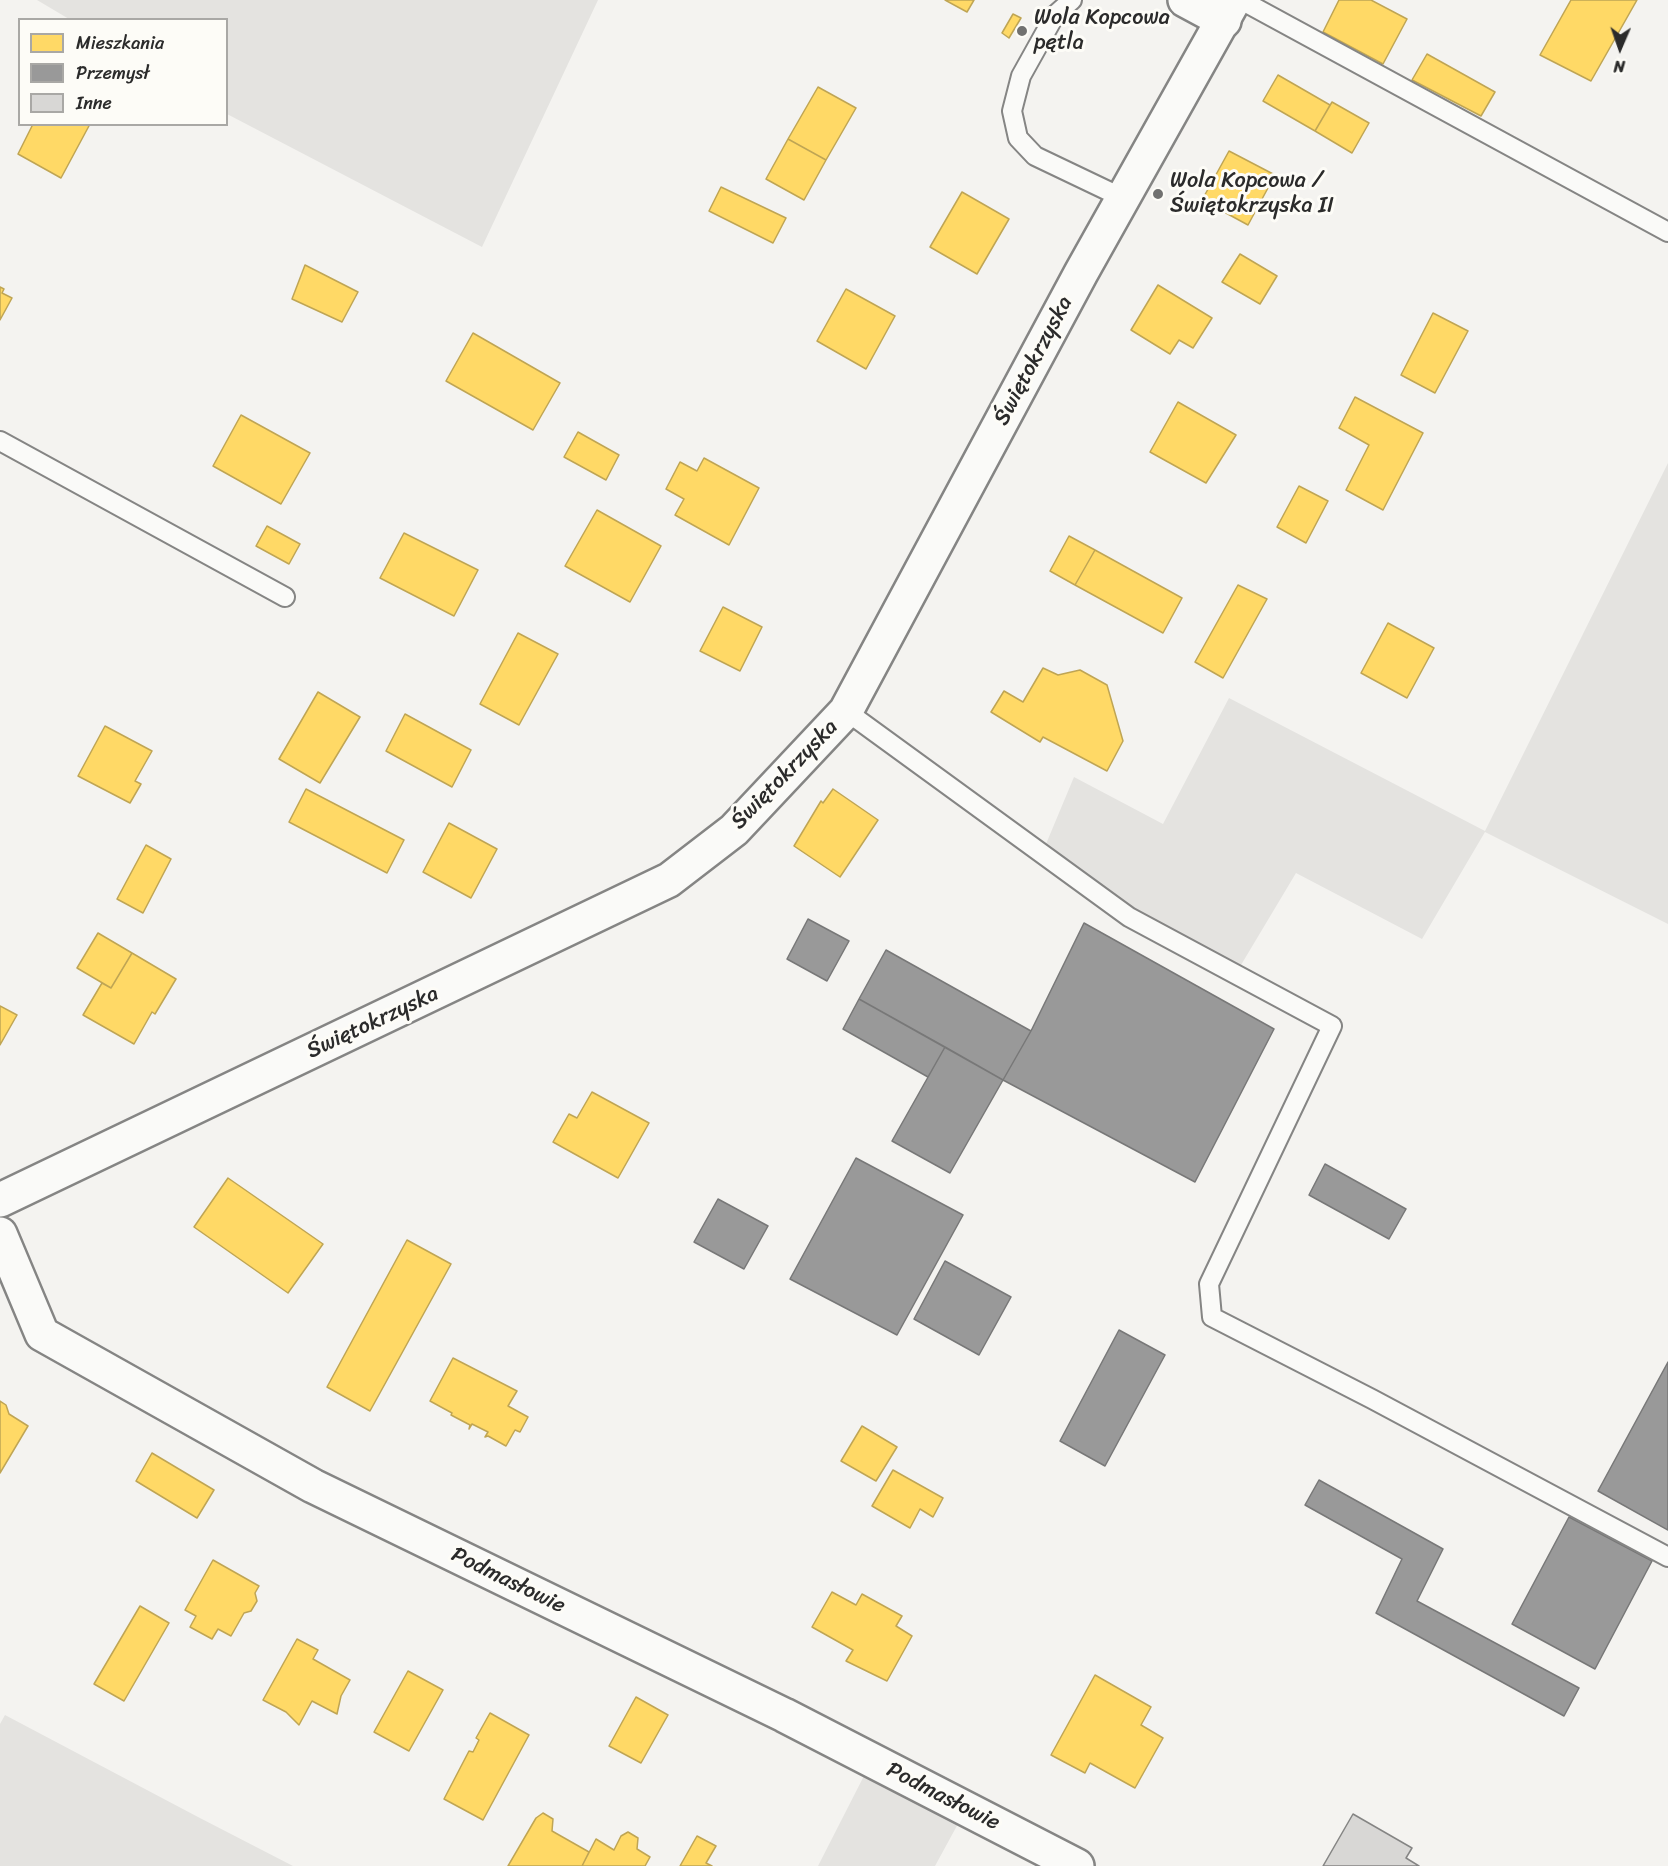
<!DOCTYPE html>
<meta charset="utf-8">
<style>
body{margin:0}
#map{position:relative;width:1668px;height:1866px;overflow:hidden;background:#f4f3f0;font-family:Sriracha,sans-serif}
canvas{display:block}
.legend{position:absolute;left:18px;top:18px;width:210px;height:108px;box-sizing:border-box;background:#fdfcf7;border:2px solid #a9a8a5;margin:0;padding:8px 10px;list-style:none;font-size:18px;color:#2b2b2b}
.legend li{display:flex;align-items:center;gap:12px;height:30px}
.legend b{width:30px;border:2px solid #a9a8a5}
.north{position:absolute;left:1590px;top:18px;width:60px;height:60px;-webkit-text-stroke:4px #fdfcf7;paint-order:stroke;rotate:182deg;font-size:16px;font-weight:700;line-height:24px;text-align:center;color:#2b2b2b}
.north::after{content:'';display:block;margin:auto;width:21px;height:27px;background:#2b2b2b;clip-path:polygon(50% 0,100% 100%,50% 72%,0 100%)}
</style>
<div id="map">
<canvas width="1668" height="1866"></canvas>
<ul class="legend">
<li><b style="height:16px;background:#ffd966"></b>Mieszkania</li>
<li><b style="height:16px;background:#999"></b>Przemysł</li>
<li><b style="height:16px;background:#d8d7d5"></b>Inne</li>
</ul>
<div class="north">N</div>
</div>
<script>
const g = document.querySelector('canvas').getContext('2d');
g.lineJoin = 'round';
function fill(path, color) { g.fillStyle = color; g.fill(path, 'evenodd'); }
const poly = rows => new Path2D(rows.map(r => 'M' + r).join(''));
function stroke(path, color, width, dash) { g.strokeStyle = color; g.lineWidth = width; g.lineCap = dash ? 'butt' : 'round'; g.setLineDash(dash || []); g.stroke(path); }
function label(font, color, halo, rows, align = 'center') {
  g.font = font + ' Sriracha,sans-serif'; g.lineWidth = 6; g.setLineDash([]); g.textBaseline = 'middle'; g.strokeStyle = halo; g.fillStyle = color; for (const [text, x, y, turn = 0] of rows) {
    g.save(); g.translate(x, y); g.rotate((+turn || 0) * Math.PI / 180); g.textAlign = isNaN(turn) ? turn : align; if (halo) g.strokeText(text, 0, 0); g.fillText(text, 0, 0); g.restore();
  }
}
const green = poly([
 [37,0,598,0,482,247,227,114,226,20,69,19],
 [1668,463,1668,924,1485,832,1422,939,1296,873,1238,970,1135,910,1046,844,1074,777,1163,824,1229,698,1485,831],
 [5,1715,198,1817,293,1866,0,1866,0,1724],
 [868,1768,959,1822,935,1866,818,1866]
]);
const homes = poly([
 [945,0,974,0,967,12,945,0],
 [1339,0,1371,0,1407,19,1383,64,1323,32,1339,0],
 [1571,0,1637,0,1591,81,1540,55,1571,0],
 [1013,14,1021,18,1009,38,1002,33,1013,14],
 [1427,54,1495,92,1481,116,1412,80,1427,54],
 [1278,75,1330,105,1315,131,1263,101,1278,75],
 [818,87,856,108,826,160,788,139,818,87],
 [1332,102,1369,123,1352,153,1315,131,1332,102],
 [33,124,90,124,61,178,18,154,33,124],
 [788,139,826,160,804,200,766,179,788,139],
 [1229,151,1275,175,1248,225,1202,200,1229,151],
 [721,187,786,218,773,243,709,211,721,187],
 [962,192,1009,219,977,274,930,247,962,192],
 [1240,254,1277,276,1260,304,1222,282,1240,254],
 [305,265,358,292,342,322,292,299,305,265],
 [1158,285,1212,318,1193,348,1179,340,1170,354,1131,330,1158,285],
 [0,287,4,289,2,293,12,298,0,320,0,287],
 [846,289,895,316,866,369,817,341,846,289],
 [1433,313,1468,331,1435,393,1401,375,1433,313],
 [473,333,560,383,533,430,446,381,473,333],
 [1355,397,1423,433,1383,510,1346,490,1369,445,1339,428,1355,397],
 [1178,402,1236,435,1206,483,1150,452,1178,402],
 [241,415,310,453,281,504,213,466,241,415],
 [578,432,619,455,606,480,564,457,578,432],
 [704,458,759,488,729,545,675,515,684,499,666,489,680,462,697,471,704,458],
 [1299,486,1328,501,1306,543,1277,527,1299,486],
 [597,510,661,546,630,602,565,566,597,510],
 [267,526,300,544,289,564,256,546,267,526],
 [404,533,478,570,454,616,380,578,404,533],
 [1069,536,1095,550,1075,585,1050,571,1069,536],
 [1095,550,1182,598,1163,633,1075,585,1095,550],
 [1238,585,1267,599,1223,678,1195,662,1238,585],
 [723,607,762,627,740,671,700,651,723,607],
 [1388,623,1434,648,1407,698,1361,673,1388,623],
 [518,633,558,654,519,725,480,704,518,633],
 [1043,668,1058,675,1080,670,1107,685,1123,741,1107,771,1043,737,1040,742,991,712,1004,691,1023,702,1043,668],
 [318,692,360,717,320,783,279,759,318,692],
 [405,714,471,750,452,787,386,751,405,714],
 [105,726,152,751,135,781,141,784,130,803,78,776,105,726],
 [306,789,404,840,387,873,289,822,306,789],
 [833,789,878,820,840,877,794,846,821,801,823,803,833,789],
 [449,823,497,849,471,898,423,872,449,823],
 [146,845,171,859,143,913,117,899,146,845],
 [98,933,132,953,111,988,77,968,98,933],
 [132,953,176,979,155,1014,152,1012,134,1044,83,1015,102,983,111,988,132,953],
 [0,1006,17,1015,0,1045,0,1006],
 [592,1092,649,1123,618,1178,553,1142,569,1114,577,1118,592,1092],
 [228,1178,323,1244,288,1293,194,1227,228,1178],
 [407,1240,451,1264,370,1411,327,1387,407,1240],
 [453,1358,517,1391,508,1406,528,1417,520,1432,515,1430,506,1446,488,1436,485,1437,488,1432,472,1424,469,1429,470,1425,451,1415,452,1413,430,1401,453,1358],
 [0,1401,6,1405,9,1414,28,1426,0,1473,0,1401],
 [862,1426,897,1447,876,1481,841,1461,862,1426],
 [152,1453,214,1490,197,1518,136,1481,152,1453],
 [893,1470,943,1498,933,1517,920,1509,910,1528,872,1506,893,1470],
 [213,1560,259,1586,255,1593,257,1601,251,1611,244,1613,231,1636,218,1629,212,1639,190,1627,196,1616,185,1610,213,1560],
 [832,1592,856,1605,862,1594,902,1616,896,1626,912,1636,887,1681,846,1661,853,1650,812,1627,832,1592],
 [140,1606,169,1623,124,1701,94,1684,140,1606],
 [297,1639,318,1650,313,1659,350,1680,341,1696,337,1714,312,1701,299,1725,286,1712,263,1700,297,1639],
 [408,1671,443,1690,409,1751,374,1732,408,1671],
 [1095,1675,1151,1707,1141,1725,1163,1738,1135,1788,1090,1763,1085,1773,1051,1755,1095,1675],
 [636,1697,668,1715,641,1763,609,1746,636,1697],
 [490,1713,529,1735,483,1820,444,1799,469,1751,473,1752,479,1740,476,1738,490,1713],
 [543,1813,553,1819,552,1831,589,1852,582,1866,508,1866,536,1818,543,1813],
 [628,1832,638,1838,637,1849,650,1857,645,1866,582,1866,596,1839,614,1850,621,1836,628,1832],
 [697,1836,716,1846,706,1863,712,1866,680,1866,697,1836]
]);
const industry = poly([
 [808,919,849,941,827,981,787,959,808,919],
 [1084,923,1274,1029,1195,1182,1003,1080,1031,1031,1084,923],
 [886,950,1031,1031,1003,1080,859,999,886,950],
 [859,999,945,1047,928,1077,843,1029,859,999],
 [945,1047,1003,1080,950,1173,892,1141,945,1047],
 [856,1158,963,1215,897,1335,790,1279,856,1158],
 [1325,1164,1406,1209,1389,1239,1309,1195,1325,1164],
 [718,1199,768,1226,744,1269,694,1242,718,1199],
 [945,1261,1011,1297,979,1355,914,1319,945,1261],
 [1119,1330,1165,1355,1105,1466,1060,1441,1119,1330],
 [1668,1362,1668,1530,1598,1491,1668,1362],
 [1319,1480,1443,1549,1417,1601,1579,1688,1564,1716,1376,1613,1402,1559,1305,1505,1319,1480],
 [1569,1517,1652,1561,1595,1669,1512,1624,1569,1517]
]);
const building = poly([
 [1353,1814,1412,1848,1406,1858,1419,1866,1323,1866,1353,1814]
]);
const service = poly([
 [1072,0,1055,15,1021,76,1012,111,1018,138,1035,156,1125,199],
 [1241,0,1668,232],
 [0,441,285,597],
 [846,711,1129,917,1332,1026,1209,1284,1212,1317,1372,1399,1668,1557]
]);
const minor = poly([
 [1185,0,1224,21],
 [0,1234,42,1334,313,1486,784,1715,1077,1866]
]);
const tertiary = poly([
 [0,1200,669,880,734,830,846,711,1081,273,1234,0]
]);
const markers = [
 [1022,31,6,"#717170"],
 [1158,194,6,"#717170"]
];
const poiNames = [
 ["Wola Kopcowa",1034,18],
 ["pętla",1034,43],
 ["Wola Kopcowa /",1170,181],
 ["Świętokrzyska II",1170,206]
];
const streetNames = [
 ["Świętokrzyska",1034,361,-62],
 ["Świętokrzyska",785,775,-46],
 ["Świętokrzyska",373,1023,-25],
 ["Podmasłowie",508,1581,26],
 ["Podmasłowie",943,1797,27]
];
fill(green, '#e4e3e0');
fill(homes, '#ffd966');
stroke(homes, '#bfa554', 1.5);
fill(industry, '#999');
stroke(industry, '#787878', 1.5);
fill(building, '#d8d7d5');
stroke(building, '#858584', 1.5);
stroke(service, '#858584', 22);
stroke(minor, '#858584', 38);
stroke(tertiary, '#858584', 38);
stroke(service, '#fafaf8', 18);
stroke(minor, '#fafaf8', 33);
stroke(tertiary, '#fafaf8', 33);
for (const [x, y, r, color] of markers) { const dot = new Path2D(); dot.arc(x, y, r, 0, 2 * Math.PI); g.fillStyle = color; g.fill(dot); stroke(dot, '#fdfcf7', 2); }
label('22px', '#2b2b2b', '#fdfcf7', poiNames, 'left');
label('22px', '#2b2b2b', '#fdfcf7', streetNames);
</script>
